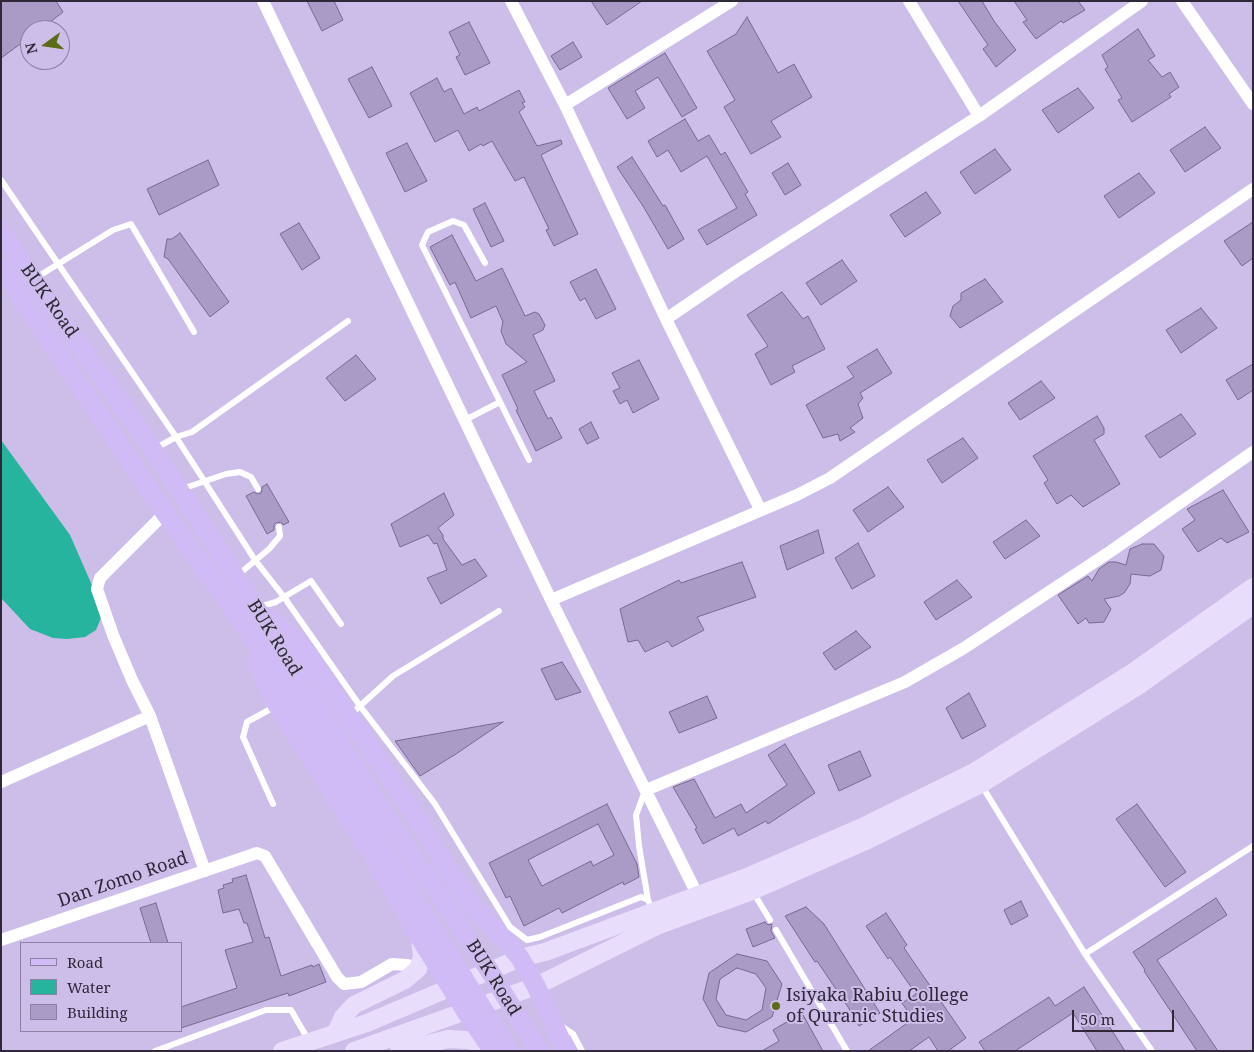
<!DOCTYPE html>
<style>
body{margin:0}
#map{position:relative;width:1254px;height:1052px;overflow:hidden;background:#ccbde9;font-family:"Noto Serif",serif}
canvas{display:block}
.frame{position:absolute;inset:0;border:2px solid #2e2839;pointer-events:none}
.legend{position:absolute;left:20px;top:942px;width:162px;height:90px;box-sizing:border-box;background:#ccbde9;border:1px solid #8d81a3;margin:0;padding:6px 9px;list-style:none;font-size:15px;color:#2e2839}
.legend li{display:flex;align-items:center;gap:10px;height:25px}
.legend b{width:25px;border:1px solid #8d81a3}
.north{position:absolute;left:20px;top:20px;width:50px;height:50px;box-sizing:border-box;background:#ccbde9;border:1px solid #8d81a3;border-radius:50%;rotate:256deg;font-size:14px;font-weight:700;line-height:20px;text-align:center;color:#2e2839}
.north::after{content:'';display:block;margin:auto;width:18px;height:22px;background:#5b6b16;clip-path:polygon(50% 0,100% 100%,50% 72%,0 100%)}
.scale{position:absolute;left:1072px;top:1010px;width:102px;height:22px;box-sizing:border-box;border:2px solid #2e2839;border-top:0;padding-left:6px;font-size:15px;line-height:18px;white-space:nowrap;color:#2e2839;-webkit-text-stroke:4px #ccbde9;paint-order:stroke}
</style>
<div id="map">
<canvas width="1254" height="1052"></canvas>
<div class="frame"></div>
<ul class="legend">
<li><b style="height:6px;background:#d1bbf6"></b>Road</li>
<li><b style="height:14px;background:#26b49f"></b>Water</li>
<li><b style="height:14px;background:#aa9bc6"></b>Building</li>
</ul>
<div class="north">N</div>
<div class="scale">50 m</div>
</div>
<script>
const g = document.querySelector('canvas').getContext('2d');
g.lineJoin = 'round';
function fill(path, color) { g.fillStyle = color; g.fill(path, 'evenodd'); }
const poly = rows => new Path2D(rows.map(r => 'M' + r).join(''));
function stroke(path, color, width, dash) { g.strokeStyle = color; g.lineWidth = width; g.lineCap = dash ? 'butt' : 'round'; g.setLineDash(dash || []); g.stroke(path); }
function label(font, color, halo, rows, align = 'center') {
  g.font = font + ' "Noto Serif",serif'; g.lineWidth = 4; g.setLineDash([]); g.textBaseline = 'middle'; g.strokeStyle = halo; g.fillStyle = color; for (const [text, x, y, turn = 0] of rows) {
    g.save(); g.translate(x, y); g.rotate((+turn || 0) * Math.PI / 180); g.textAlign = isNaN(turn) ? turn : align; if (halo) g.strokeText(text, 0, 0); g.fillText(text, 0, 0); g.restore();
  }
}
const water = poly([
 [1,440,70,535,91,583,97,600,101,618,96,630,85,637,67,639,53,638,30,629,1,598]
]);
const building = poly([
 [1,1,56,1,63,12,40,30,30,30,30,37,1,58,1,1],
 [307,1,334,1,343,20,322,31,307,1],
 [591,1,642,1,607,25,591,1],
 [958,1,982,1,994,21,1016,50,996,67,983,49,988,45,958,1],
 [1014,1,1078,1,1085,10,1063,23,1061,21,1036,39,1023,22,1027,20,1014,1],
 [747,17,778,73,794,64,812,97,771,121,781,137,751,154,724,107,735,100,707,51,736,34,747,17],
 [469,22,490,63,465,75,456,57,460,55,449,32,469,22],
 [1138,29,1155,56,1148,60,1162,77,1170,72,1179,87,1169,94,1171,97,1132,122,1118,100,1122,98,1105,69,1108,67,1102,55,1138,29],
 [573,42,582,57,560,70,551,56,573,42],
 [665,53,697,108,682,117,658,77,635,91,645,108,627,119,608,88,665,53],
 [372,67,392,106,369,118,348,79,372,67],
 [437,78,444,92,451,88,464,114,477,107,479,111,519,90,525,102,522,103,525,107,519,112,537,146,561,140,562,144,541,155,578,234,554,246,546,230,549,229,524,177,515,181,492,141,483,146,481,144,469,151,458,130,435,142,410,93,437,78],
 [1078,88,1094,108,1058,133,1042,110,1078,88],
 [685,119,698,141,709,135,721,155,725,152,748,192,745,194,757,215,707,245,698,230,737,208,707,156,681,172,668,150,657,157,648,141,685,119],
 [1205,127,1221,148,1185,172,1170,150,1205,127],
 [407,143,427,181,405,192,386,153,407,143],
 [995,149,1011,170,975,194,960,172,995,149],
 [632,157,663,206,665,205,684,239,668,249,643,206,617,167,632,157],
 [208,160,219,185,159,215,147,189,208,160],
 [788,163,801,185,785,195,772,173,788,163],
 [1139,173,1155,193,1119,218,1104,196,1139,173],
 [926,192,941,213,905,237,890,215,926,192],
 [485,203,504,241,491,247,473,209,485,203],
 [1253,222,1253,258,1242,266,1224,241,1253,222],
 [299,223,320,258,302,270,280,234,299,223],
 [180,233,229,302,210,317,168,259,164,257,167,239,172,239,180,233],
 [452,235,476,281,502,268,525,316,535,312,539,314,545,325,543,330,533,335,555,381,534,391,548,419,551,417,562,438,536,451,516,410,518,409,502,375,527,362,506,344,501,331,503,322,496,306,471,318,455,282,450,285,430,247,452,235],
 [842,260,857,281,821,305,806,283,842,260],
 [596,269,616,309,596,319,585,298,580,301,570,282,596,269],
 [985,279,1003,302,960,328,950,316,953,306,961,300,961,293,985,279],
 [782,292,803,319,808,316,825,349,792,366,795,372,771,385,755,354,768,346,747,315,782,292],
 [1201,308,1217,328,1181,353,1166,330,1201,308],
 [877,349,892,373,860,393,863,398,858,404,863,418,850,428,855,432,840,441,838,434,823,438,806,405,854,377,847,367,877,349],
 [356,355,376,379,345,401,326,378,356,355],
 [639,360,659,399,633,413,627,400,620,404,613,391,620,388,612,373,639,360],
 [1253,364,1253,390,1238,400,1226,380,1253,364],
 [1041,381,1055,398,1020,420,1008,403,1041,381],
 [1181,414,1196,434,1160,458,1145,436,1181,414],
 [1097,416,1104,428,1104,434,1094,440,1120,484,1083,507,1071,495,1057,504,1044,483,1048,480,1033,456,1097,416],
 [591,422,599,438,587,444,579,429,591,422],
 [963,438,978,458,942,483,927,460,963,438],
 [267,484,289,522,283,525,281,522,276,523,274,525,274,530,267,534,246,496,254,492,258,494,261,493,262,487,267,484],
 [888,487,904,507,868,532,853,510,888,487],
 [1223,490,1249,532,1227,543,1221,538,1198,552,1182,529,1195,520,1187,509,1223,490],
 [444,493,454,515,438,528,443,535,443,539,462,565,475,559,487,576,441,604,427,578,447,570,437,543,434,544,428,535,400,547,391,524,444,493],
 [1026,520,1040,536,1005,559,993,542,1026,520],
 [818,530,824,553,787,570,780,546,818,530],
 [858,543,875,576,852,589,835,558,858,543],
 [1142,544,1154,544,1164,556,1161,570,1150,576,1131,574,1130,584,1124,593,1119,596,1104,599,1111,609,1104,622,1089,623,1086,618,1078,624,1058,595,1088,576,1092,581,1099,569,1109,562,1116,562,1126,565,1130,549,1142,544],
 [742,562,756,597,697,617,704,630,672,647,668,641,645,652,638,640,628,642,620,609,679,580,681,583,742,562],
 [957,580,972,597,936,620,924,602,957,580],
 [856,631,871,647,835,670,823,653,856,631],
 [562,662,581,692,556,700,541,669,562,662],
 [969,693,986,726,962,739,946,708,969,693],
 [707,696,717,718,679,733,669,712,707,696],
 [503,722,456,754,420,776,395,741,503,722],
 [785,744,815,793,768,824,766,821,738,836,734,828,703,844,695,829,697,828,673,787,694,779,715,818,741,804,746,813,787,785,768,755,785,744],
 [860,751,871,776,839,791,828,765,860,751],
 [607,804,637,864,639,877,624,885,623,882,562,913,559,908,524,926,510,896,506,898,489,863,607,804],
 [598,824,614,855,593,866,591,861,542,886,528,860,598,824],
 [1137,804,1186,872,1165,887,1116,819,1137,804],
 [246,875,265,938,269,937,281,976,312,965,313,967,319,964,326,982,289,996,288,993,181,1028,181,1007,237,988,225,950,253,942,247,923,244,923,239,909,223,913,218,890,224,888,223,885,233,882,232,879,246,875],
 [1216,898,1227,915,1157,960,1218,1051,1197,1051,1144,971,1145,970,1133,952,1216,898],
 [1021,901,1028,916,1011,925,1004,910,1021,901],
 [156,903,168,943,151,943,140,908,156,903],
 [806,907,824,924,880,1013,859,1026,848,1007,817,961,815,962,785,916,806,907],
 [886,913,907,945,904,948,966,1038,948,1051,938,1051,929,1037,909,1051,868,1051,913,1019,902,1003,916,994,890,957,888,959,866,926,886,913],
 [765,922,768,925,772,924,771,931,775,938,753,947,746,929,765,922],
 [737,954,767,961,782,984,772,1017,746,1032,718,1026,703,999,709,973,737,954],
 [737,968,756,974,766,988,762,1010,746,1020,726,1015,716,999,720,979,737,968],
 [1084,987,1125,1051,1097,1051,1073,1013,1015,1051,985,1051,979,1042,1049,997,1055,1006,1084,987],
 [802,1013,823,1051,762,1051,779,1041,773,1030,802,1013]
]);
const lane = poly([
 [1,180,176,437,255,560,284,597,311,581,341,624],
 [485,263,464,225,453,221,428,232,422,245,529,460],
 [34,279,113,230,131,224,194,332],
 [465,420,500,402],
 [154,449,176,437,192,432,348,321],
 [182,489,226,474,240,472,251,477,258,489],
 [238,575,269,549,280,536,279,527],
 [259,607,276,602,284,597,360,706,435,804,510,927,527,940,540,937,641,897,648,900,653,911],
 [350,715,393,676,499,611],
 [982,786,1085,954,1152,1051],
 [645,791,636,815,639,846,648,900],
 [273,804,243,737,247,722,276,706],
 [753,892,770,920],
 [776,930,847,1051],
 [1085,954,1253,846],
 [561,1026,573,1034,582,1051],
 [155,1051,266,1010,291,1010,309,1041]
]);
const street = poly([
 [263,1,551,600,701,902],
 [511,1,565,105,666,319,760,509],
 [909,1,979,116],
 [1182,1,1253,104],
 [565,105,732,1],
 [666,319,735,272,979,116,1142,1],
 [165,513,100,578,97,589,113,635,132,680,150,716,205,871],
 [551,600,797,495,830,478,1253,189],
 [1,782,150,716],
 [646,790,905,682,964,648,1111,551,1253,452],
 [1,940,257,853,265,856,337,977,344,984,361,982,392,964,407,965,418,969]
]);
const secondary = poly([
 [336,1032,343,1017,354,1005,405,980,418,969,422,956,420,938],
 [282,1051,367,1023,520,958,545,952,747,877,862,827,974,772,1133,672,1253,587],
 [354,1051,536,986,659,925,752,891,868,840,981,784,1141,684,1253,605],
 [399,1051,448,1039,467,1040,488,1044]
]);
const primary = poly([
 [1,230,33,280,153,450,256,608,382,810,489,970,539,1051],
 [1,268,165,513,246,627,509,1051],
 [266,616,285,631,305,651,412,811,453,877,477,912,508,943,520,958,536,986,566,1051],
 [257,664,277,705,372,854,420,938,466,1012,493,1051]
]);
const markers = [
 [776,1006,5,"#5b6b16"]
];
const streetNames = [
 ["BUK Road",49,301,55],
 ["BUK Road",274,638,58],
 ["Dan Zomo Road",123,880,-19],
 ["BUK Road",493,978,58]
];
const poiNames = [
 ["Isiyaka Rabiu College",786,996],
 ["of Quranic Studies",786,1017]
];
fill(water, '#26b49f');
fill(building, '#aa9bc6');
stroke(building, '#776991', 1);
stroke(lane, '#fff', 6);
stroke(street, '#fff', 12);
stroke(secondary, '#e8ddfa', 18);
stroke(primary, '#d1bbf6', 19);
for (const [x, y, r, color] of markers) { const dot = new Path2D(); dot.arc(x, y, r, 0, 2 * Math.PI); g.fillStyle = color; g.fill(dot); stroke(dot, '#ccbde9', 2); }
label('18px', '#2e2839', '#ccbde9', streetNames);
label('18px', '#2e2839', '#ccbde9', poiNames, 'left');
</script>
